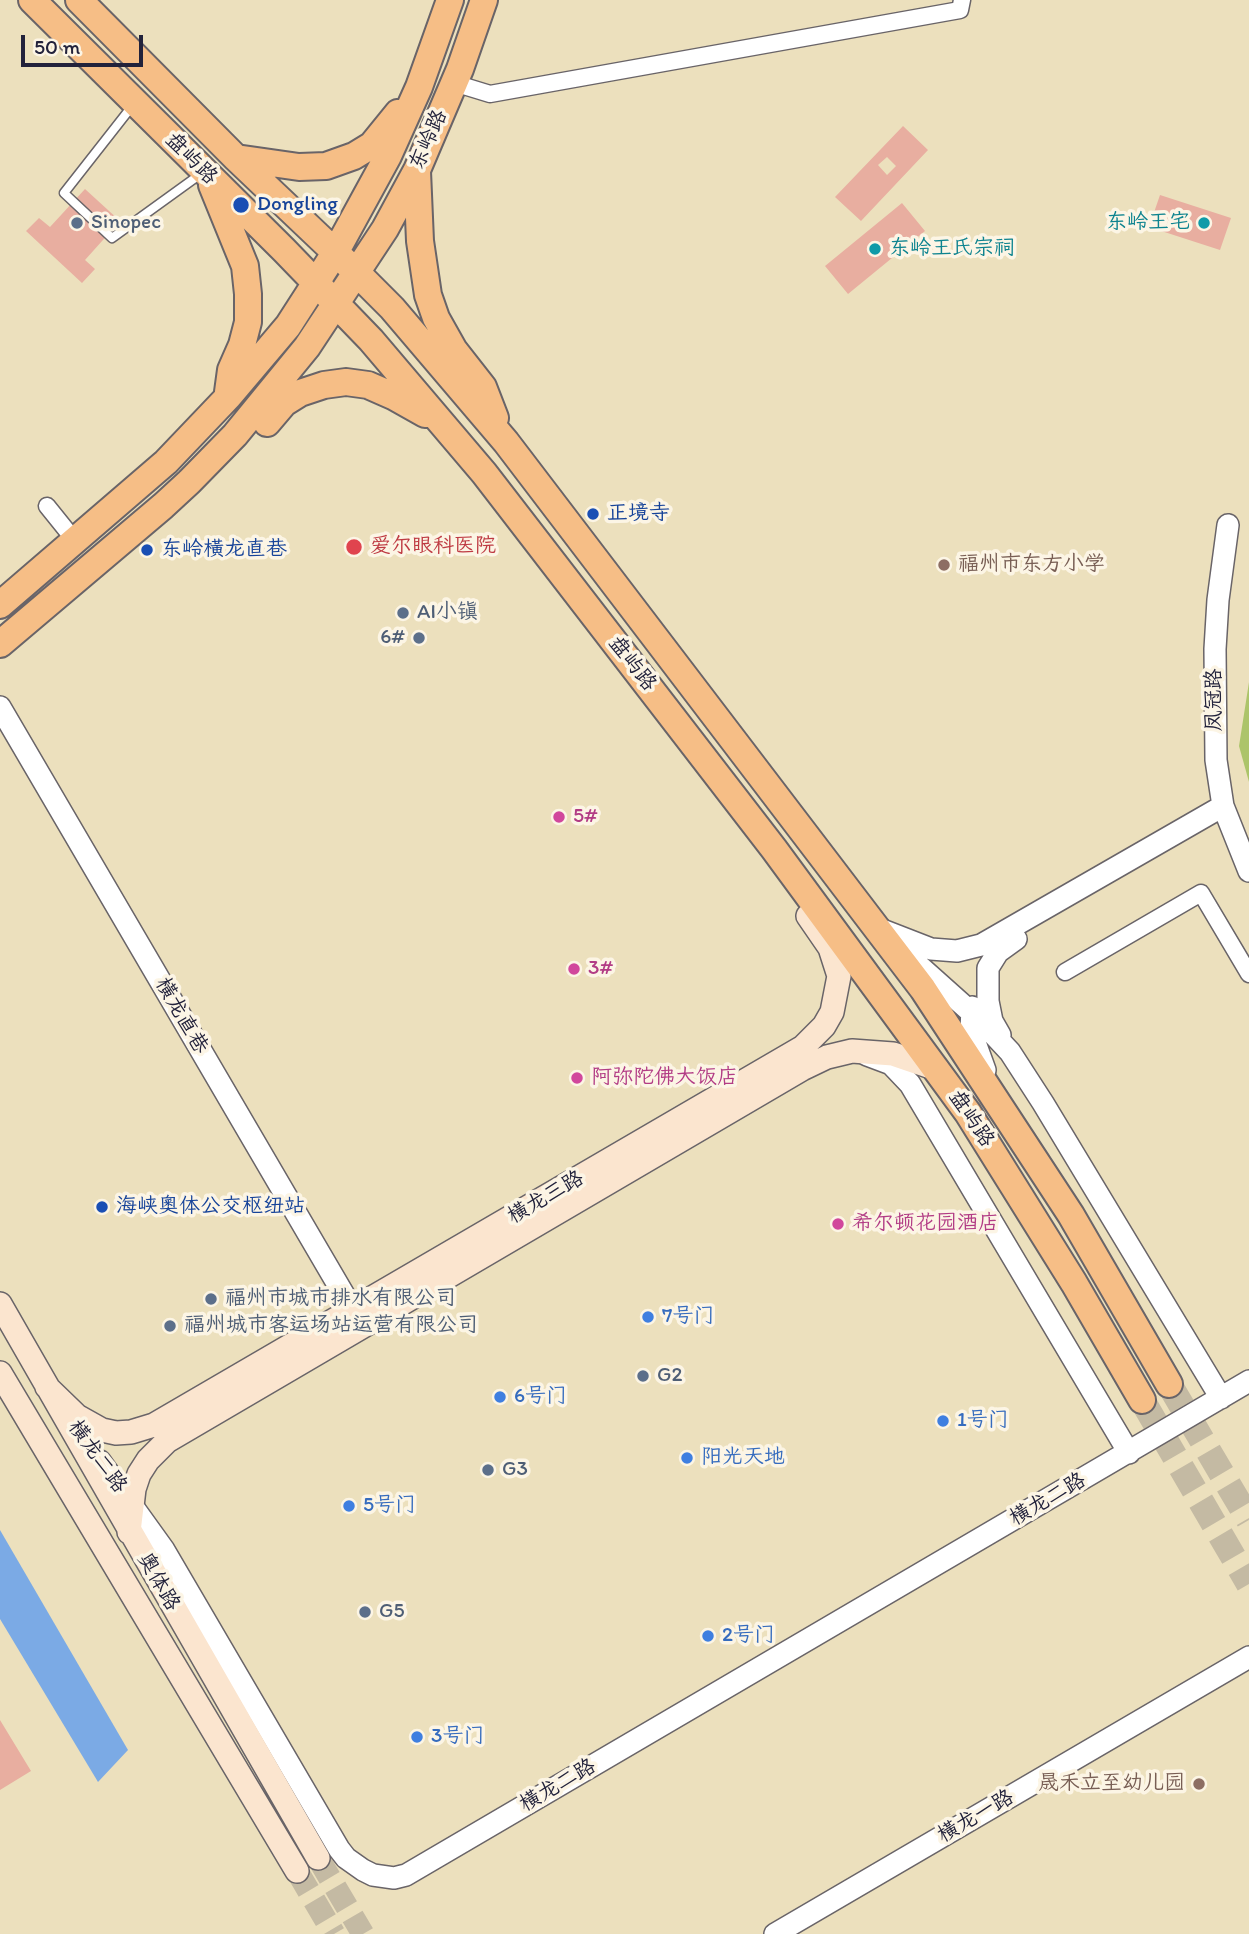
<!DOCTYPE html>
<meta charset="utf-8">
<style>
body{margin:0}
#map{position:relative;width:1249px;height:1934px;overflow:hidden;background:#ece0bd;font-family:Itim,sans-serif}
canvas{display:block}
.scale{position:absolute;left:21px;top:35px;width:122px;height:32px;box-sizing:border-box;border:4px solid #22223b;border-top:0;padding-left:9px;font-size:21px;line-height:24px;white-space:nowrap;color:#22223b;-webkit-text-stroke:5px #fcf5e5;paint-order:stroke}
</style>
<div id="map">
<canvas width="1249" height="1934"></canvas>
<div class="scale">50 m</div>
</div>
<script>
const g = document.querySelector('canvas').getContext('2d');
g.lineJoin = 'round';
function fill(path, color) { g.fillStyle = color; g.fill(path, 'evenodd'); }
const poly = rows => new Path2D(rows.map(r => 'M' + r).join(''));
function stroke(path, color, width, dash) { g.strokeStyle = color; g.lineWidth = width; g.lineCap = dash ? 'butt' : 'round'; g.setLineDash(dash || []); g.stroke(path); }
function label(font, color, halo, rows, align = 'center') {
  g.font = font + ' Itim,"LXGW WenKai TC",sans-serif'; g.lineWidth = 7; g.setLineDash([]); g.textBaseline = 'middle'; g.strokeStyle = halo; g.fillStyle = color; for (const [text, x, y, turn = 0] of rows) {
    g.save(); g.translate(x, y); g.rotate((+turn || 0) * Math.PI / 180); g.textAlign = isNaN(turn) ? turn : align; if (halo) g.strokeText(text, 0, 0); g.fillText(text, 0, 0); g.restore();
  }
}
const green = poly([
 [1249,682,1249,782,1239,746]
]);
const water = poly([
 [0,1530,128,1750,98,1782,0,1619]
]);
const building = poly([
 [903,126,928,150,861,221,835,197],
 [887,157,896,166,887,175,878,165],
 [85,189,120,221,85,260,95,269,82,283,26,231,39,218,50,227],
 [1160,195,1231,218,1220,250,1149,227],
 [1172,211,1182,214,1178,225,1169,222],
 [902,203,925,231,848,294,825,266],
 [0,1720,31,1771,0,1790]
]);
const secondaryTunnel = poly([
 [318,1858,363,1934],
 [297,1871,334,1934]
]);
const primaryTunnel = poly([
 [1169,1384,1249,1520],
 [1142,1400,1249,1584]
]);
const service = poly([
 [133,105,64,193,112,238,202,173]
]);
const minor = poly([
 [454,83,490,94,960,10,962,0],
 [47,506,76,542],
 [1065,972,1201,893,1249,974]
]);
const tertiary = poly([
 [1228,525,1218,600,1215,649,1216,760,1223,806,1249,871],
 [0,707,361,1324],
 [877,928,931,949,957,951,981,945,1223,806],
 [907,955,982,1022,1010,1052,1043,1103,1221,1398],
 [972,1007,971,1031,985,1070],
 [1000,1035,992,1021,988,1001,988,968,998,952,1016,939],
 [867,1055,891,1064,910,1084,1129,1453],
 [100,1461,164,1550,339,1849,346,1858,363,1870,373,1875,394,1878,406,1875,1249,1381],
 [775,1934,1249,1657]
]);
const secondary = poly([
 [0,1304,318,1858],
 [0,1373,297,1871],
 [47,1387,77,1416,102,1430,116,1433,131,1432,154,1425,803,1047,824,1026,832,1012,839,976,830,948,808,916],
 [129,1532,134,1489,139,1474,148,1460,167,1441,802,1069,827,1057,852,1051,893,1054,937,1069]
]);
const primary = poly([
 [32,0,284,250,371,340,484,473,774,849,968,1113,1074,1283,1142,1400],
 [79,0,236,158,357,273,392,308,506,442,923,989,1071,1215,1169,1384],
 [236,158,299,167,326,166,354,156,372,145,398,113],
 [417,171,420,241,428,295,436,318,454,350,483,387,495,418],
 [212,185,245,266,248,294,248,322,242,345,231,370,228,392],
 [267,423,284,403,300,393,324,385,346,382,368,385,393,396,425,414],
 [0,605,166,462,228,397,288,326,335,253,388,156,419,87,450,0],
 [0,644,163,506,189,482,235,435,307,347,385,229,417,170,460,69,484,0]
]);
const markers = [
 [241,205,9,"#1a4fb4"],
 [77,223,7,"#5c6f8a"],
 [1204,223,7,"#0f9aa8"],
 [875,249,7,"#0f9aa8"],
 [593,514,7,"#1a4fb4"],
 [354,547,9,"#e0444e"],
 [147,550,7,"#1a4fb4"],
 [944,565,7,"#8d6e63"],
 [403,613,7,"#5c6f8a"],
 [419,638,7,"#5c6f8a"],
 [559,817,7,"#d1479c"],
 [574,969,7,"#d1479c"],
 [577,1078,7,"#d1479c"],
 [102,1207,7,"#1a4fb4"],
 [838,1224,7,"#d1479c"],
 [211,1299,7,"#5c6f8a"],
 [648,1317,7,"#3f7fe0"],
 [170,1326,7,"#5c6f8a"],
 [643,1376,7,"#5c6f8a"],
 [500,1397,7,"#3f7fe0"],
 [943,1421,7,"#3f7fe0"],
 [687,1458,7,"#3f7fe0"],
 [488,1470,7,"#5c6f8a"],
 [349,1506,7,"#3f7fe0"],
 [365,1612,7,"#5c6f8a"],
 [708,1636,7,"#3f7fe0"],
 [417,1737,7,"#3f7fe0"],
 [1199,1784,7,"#8d6e63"]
];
const streetNames = [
 ["东岭路",429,140,-66],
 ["盘屿路",191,159,45],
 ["盘屿路",632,664,52],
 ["凤冠路",1215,700,-90],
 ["横龙直巷",181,1016,60],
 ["盘屿路",971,1119,56],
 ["横龙三路",546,1198,-30],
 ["横龙二路",97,1457,54],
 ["横龙二路",1048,1500,-30],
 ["奥体路",158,1582,60],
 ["横龙二路",558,1786,-30],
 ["横龙一路",976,1817,-30]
];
const transitNames = [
 ["Dongling",257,205],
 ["正境寺",607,514],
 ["东岭横龙直巷",161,550],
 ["海峡奥体公交枢纽站",116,1207]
];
const serviceNames = [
 ["Sinopec",91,223],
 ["AI小镇",417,613],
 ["6#",405,638,"right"],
 ["福州市城市排水有限公司",225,1299],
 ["福州城市客运场站运营有限公司",184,1326],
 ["G2",657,1376],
 ["G3",502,1470],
 ["G5",379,1612]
];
const cultureNames = [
 ["东岭王宅",1190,223],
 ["东岭王氏宗祠",889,249,"left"]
];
const healthNames = [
 ["爱尔眼科医院",370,547]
];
const educationNames = [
 ["福州市东方小学",958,565],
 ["晟禾立至幼儿园",1185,1784,"right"]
];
const hotelNames = [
 ["5#",573,817],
 ["3#",588,969],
 ["阿弥陀佛大饭店",591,1078],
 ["希尔顿花园酒店",852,1224]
];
const shopNames = [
 ["7号门",662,1317],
 ["6号门",514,1397],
 ["1号门",957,1421],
 ["阳光天地",701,1458],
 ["5号门",363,1506],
 ["2号门",722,1636],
 ["3号门",431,1737]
];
fill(green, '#acc46a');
fill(water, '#7baae5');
fill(building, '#e8aea0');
stroke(secondaryTunnel, '#c4baa3', 23, [23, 11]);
stroke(primaryTunnel, '#c4baa3', 26, [26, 13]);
stroke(service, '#696468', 11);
stroke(minor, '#696468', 19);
stroke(tertiary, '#696468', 24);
stroke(secondary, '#696468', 26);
stroke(primary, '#696468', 30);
stroke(service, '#fff', 8);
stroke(minor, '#fff', 16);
stroke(tertiary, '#fff', 21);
stroke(secondary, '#fbe5cf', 23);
stroke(primary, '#f6be86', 26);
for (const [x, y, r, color] of markers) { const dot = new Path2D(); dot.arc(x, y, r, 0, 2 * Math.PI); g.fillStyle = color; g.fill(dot); stroke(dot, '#fcf5e5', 2.5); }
label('21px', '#22223b', '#fcf5e5', streetNames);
label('21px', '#164399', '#fcf5e5', transitNames, 'left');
label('21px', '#4e5e75', '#fcf5e5', serviceNames, 'left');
label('21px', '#0d838f', '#fcf5e5', cultureNames, 'right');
label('21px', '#be3a42', '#fcf5e5', healthNames, 'left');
label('21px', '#785e54', '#fcf5e5', educationNames, 'left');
label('21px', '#b23c85', '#fcf5e5', hotelNames, 'left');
label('21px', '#366cbe', '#fcf5e5', shopNames, 'left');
</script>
